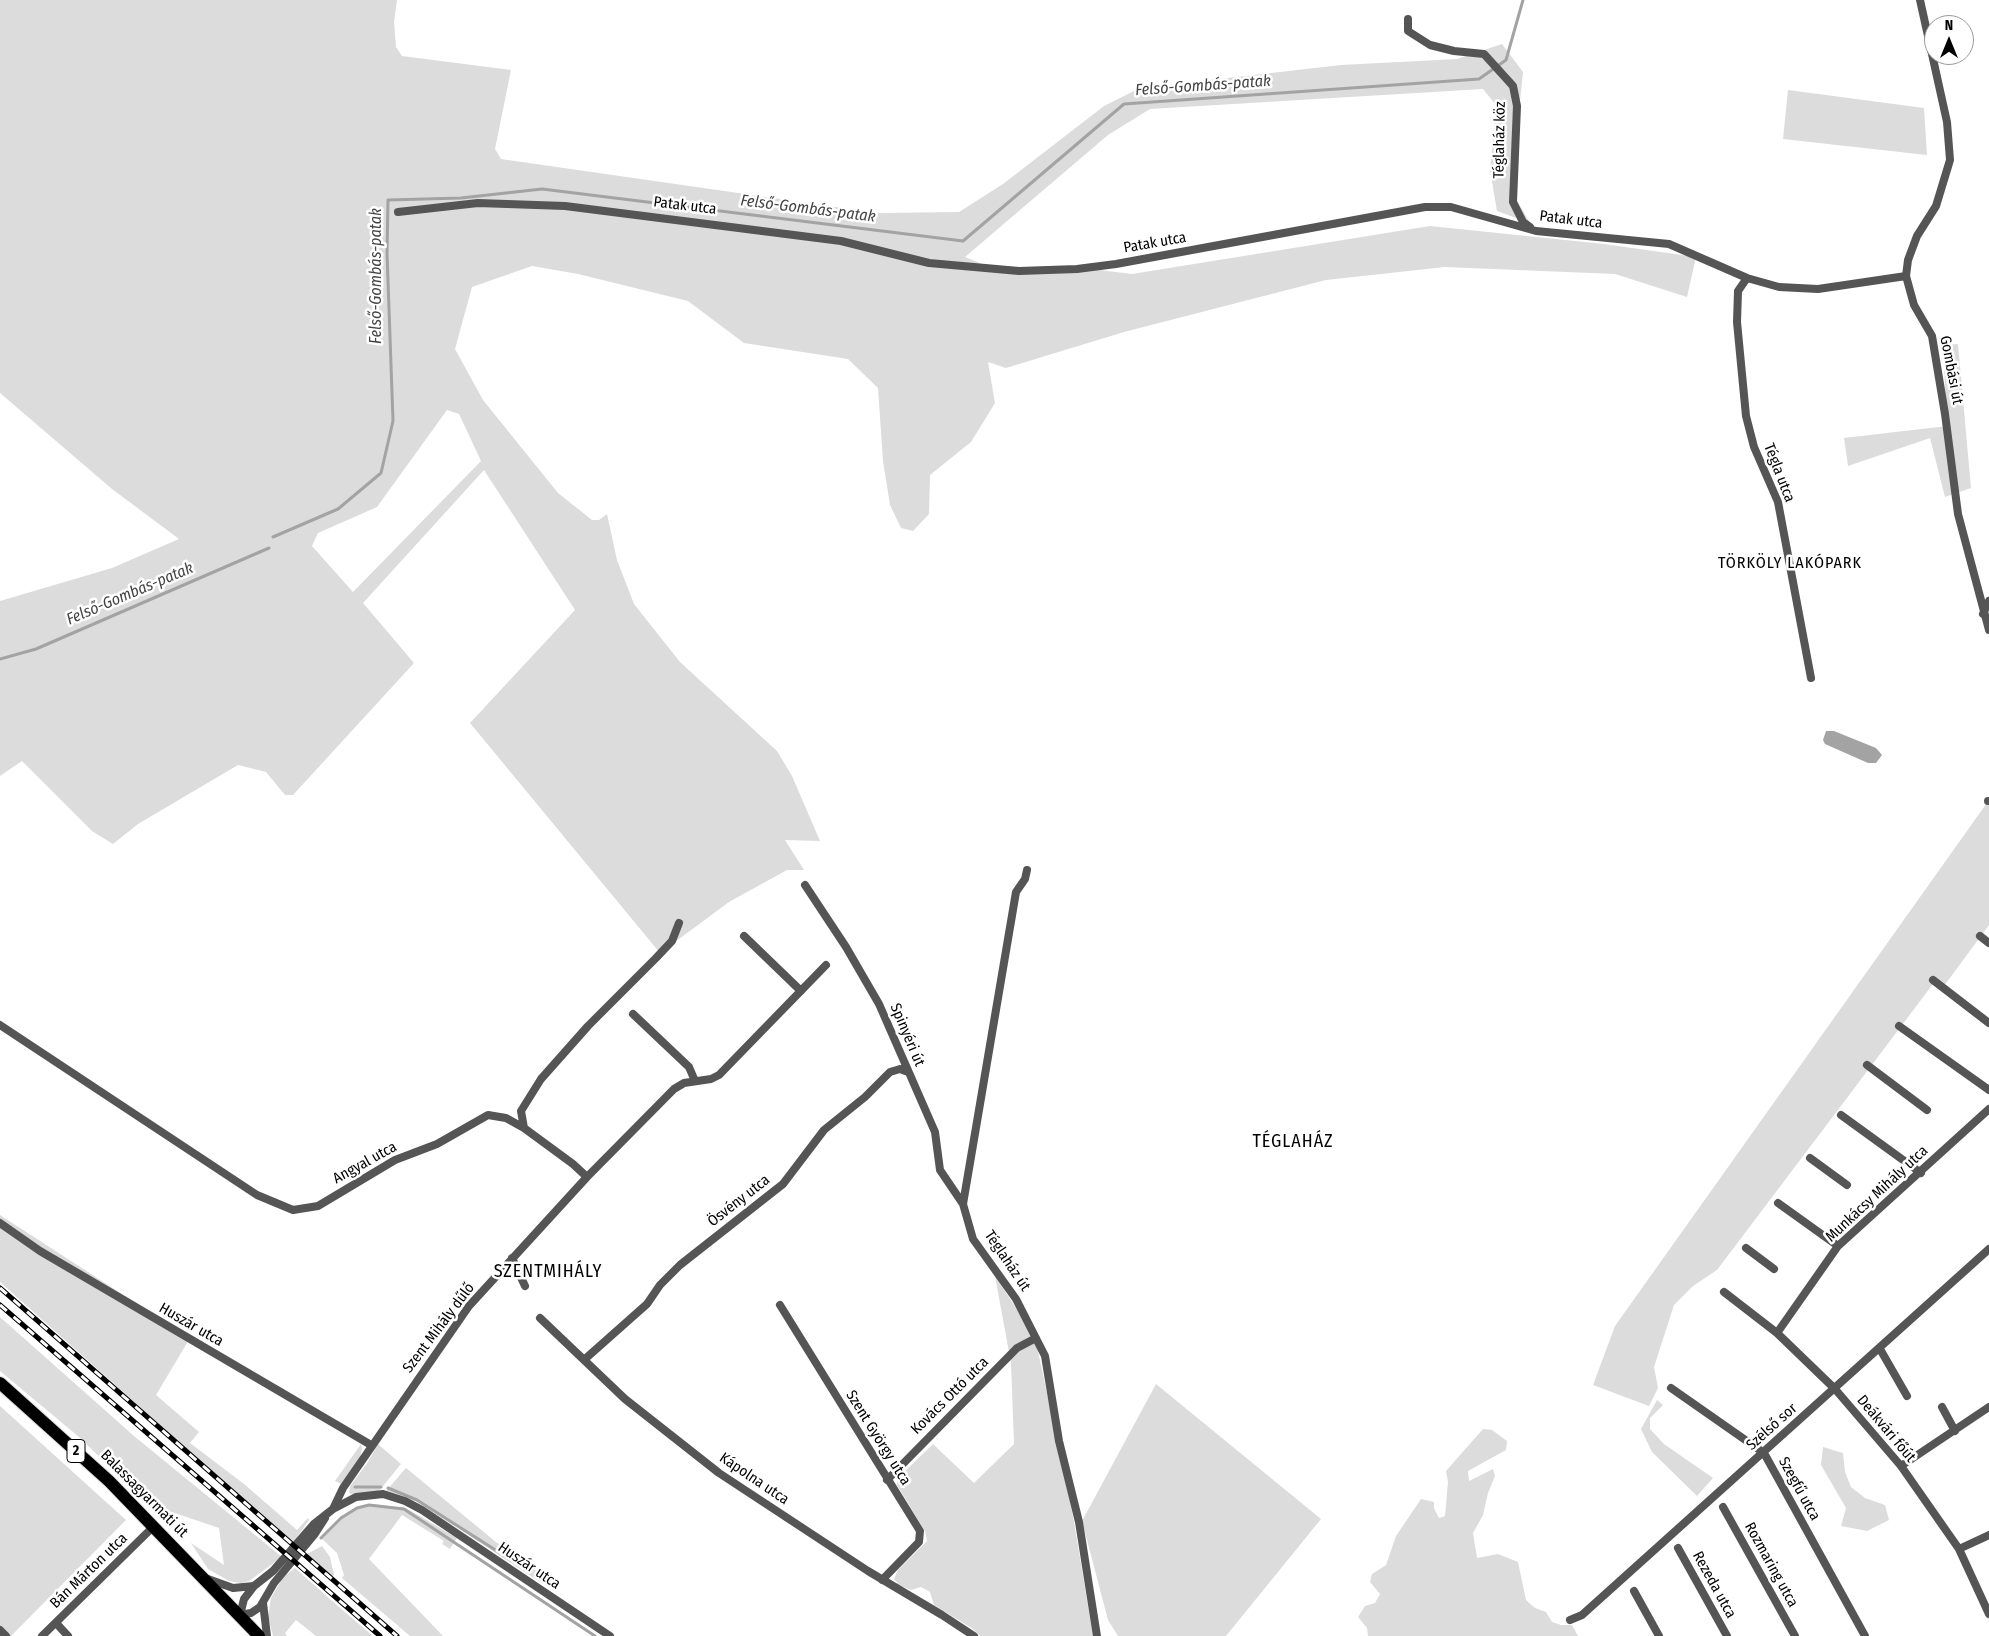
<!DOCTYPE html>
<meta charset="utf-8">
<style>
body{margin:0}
#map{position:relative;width:1989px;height:1636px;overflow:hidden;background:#fff;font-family:"Fira Sans Condensed",sans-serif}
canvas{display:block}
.north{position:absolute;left:1924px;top:15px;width:50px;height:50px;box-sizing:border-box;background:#fff;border:1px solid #999;border-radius:50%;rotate:0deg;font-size:14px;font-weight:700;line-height:20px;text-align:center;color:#000}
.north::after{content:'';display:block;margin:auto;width:18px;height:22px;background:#000;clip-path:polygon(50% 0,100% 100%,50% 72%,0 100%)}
</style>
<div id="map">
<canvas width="1989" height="1636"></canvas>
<div class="north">N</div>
</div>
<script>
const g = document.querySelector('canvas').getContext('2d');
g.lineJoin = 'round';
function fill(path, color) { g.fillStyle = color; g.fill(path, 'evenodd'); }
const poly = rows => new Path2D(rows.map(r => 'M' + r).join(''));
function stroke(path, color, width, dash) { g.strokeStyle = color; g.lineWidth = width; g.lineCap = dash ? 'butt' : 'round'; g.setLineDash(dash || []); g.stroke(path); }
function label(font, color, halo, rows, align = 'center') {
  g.font = font + ' "Fira Sans Condensed",sans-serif'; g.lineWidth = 5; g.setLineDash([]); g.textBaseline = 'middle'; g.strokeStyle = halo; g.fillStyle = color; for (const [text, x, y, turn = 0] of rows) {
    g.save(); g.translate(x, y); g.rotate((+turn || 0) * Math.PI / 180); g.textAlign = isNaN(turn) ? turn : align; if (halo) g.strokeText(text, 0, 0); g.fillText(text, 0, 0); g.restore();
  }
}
const green = poly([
 [0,0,397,0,394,22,396,47,402,56,511,70,495,149,501,159,878,213,959,212,1003,184,1104,106,1140,88,1341,65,1457,59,1502,44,1523,72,1520,101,1516,199,1530,223,1497,211,1490,170,1496,105,1483,89,1150,109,1108,135,965,257,1007,274,1099,270,1132,274,1430,226,1604,244,1696,257,1687,297,1615,274,1445,267,1326,280,1124,332,1006,368,988,362,995,403,971,442,930,475,929,514,913,531,901,528,890,505,883,461,878,388,848,359,744,343,688,301,578,274,532,266,472,287,455,349,483,400,558,493,592,520,599,520,607,514,617,560,634,604,680,662,777,751,792,776,820,841,785,840,804,870,787,870,729,902,660,953,470,723,575,610,484,470,363,603,414,663,293,795,285,795,266,772,238,765,138,824,113,844,92,831,22,761,0,776,0,601,112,568,179,539,112,489,0,393],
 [447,410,459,414,481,461,353,592,312,546,318,533,377,507],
 [1788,90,1924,108,1927,155,1783,139],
 [1958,344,1971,488,1945,497,1930,438,1848,466,1844,438,1947,426,1943,345],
 [1989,800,1989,925,1941,990,1933,984,1717,1270,1693,1286,1674,1305,1654,1367,1658,1388,1649,1406,1593,1385,1615,1326],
 [0,1215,190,1338,156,1395,199,1432,190,1443,244,1484,297,1530,308,1518,309,1520,294,1541,282,1534,0,1282],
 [995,1276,1035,1337,1073,1516,1093,1636,980,1636,973,1629,934,1605,930,1592,921,1587,911,1590,899,1585,894,1579,898,1570,927,1541,925,1531,897,1485,898,1478,933,1444,974,1483,1014,1444,1011,1363],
 [0,1317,134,1436,282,1557,249,1581,241,1583,229,1581,208,1569,191,1543,224,1565,219,1528,148,1504,79,1437,0,1371],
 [1156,1384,1321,1519,1226,1636,1118,1636,1108,1620,1082,1521],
 [1657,1400,1663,1405,1650,1418,1650,1429,1664,1444,1713,1478,1697,1496,1652,1452,1641,1429],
 [0,1406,126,1520,11,1636,0,1636],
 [1483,1429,1492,1430,1507,1441,1506,1450,1468,1471,1469,1481,1493,1469,1495,1476,1488,1493,1483,1515,1473,1533,1477,1558,1498,1554,1518,1562,1526,1600,1535,1608,1546,1612,1552,1622,1561,1625,1572,1625,1578,1636,1368,1636,1367,1628,1358,1617,1365,1606,1375,1603,1380,1594,1370,1582,1372,1574,1386,1565,1396,1536,1421,1499,1434,1502,1434,1508,1439,1518,1445,1516,1448,1482,1446,1471],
 [361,1444,362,1449,360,1457,352,1470,341,1484,335,1481],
 [378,1444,401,1464,379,1491,353,1495,349,1493,350,1486,368,1462],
 [1823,1447,1843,1453,1845,1472,1851,1487,1865,1498,1885,1505,1889,1520,1867,1531,1841,1526,1846,1508,1821,1465],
 [406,1468,496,1542,547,1578,543,1584,424,1506,409,1497,386,1491],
 [371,1504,406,1508,457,1538,450,1549,442,1544,444,1541,402,1515,369,1559,443,1636,410,1636,342,1578,344,1575,337,1553,321,1538,341,1518,357,1508],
 [322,1546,330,1557,334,1575,332,1577,307,1554],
 [295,1568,339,1607,373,1636,316,1636,296,1620,285,1633,287,1636,273,1636,268,1617,271,1598,283,1577]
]);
const water = poly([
 [1826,731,1834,731,1876,748,1882,755,1876,763,1868,763,1825,744,1823,740]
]);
const stream = poly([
 [273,537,338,509,381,473,393,421,387,253,388,200,461,198,542,189,963,241,1124,104,1479,79,1506,60,1523,0],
 [0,659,36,649,269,548],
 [355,1487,381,1487],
 [388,1488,417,1500,519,1565],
 [321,1538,341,1518,357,1508,369,1505,404,1509,595,1636]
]);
const minor = poly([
 [1920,0,1947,122,1950,160,1936,206,1917,236,1908,260,1906,276,1914,305,1932,336,1945,414,1958,514,1989,630],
 [1408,19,1408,31,1430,45,1454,51,1484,54,1513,86,1517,106,1513,202,1523,222,1530,227],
 [398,212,478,203,565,206,841,241,929,263,1019,271,1077,269,1116,264,1425,207,1451,207,1536,231,1669,244,1747,278,1779,287,1818,289,1906,276],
 [1747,278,1738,291,1737,322,1746,416,1754,447,1778,502,1811,678],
 [1983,614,1989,601],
 [1988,801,1989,801],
 [1027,870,1025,879,1016,892,963,1204,973,1239,1016,1299,1045,1356,1059,1441,1079,1522,1097,1636],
 [805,885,846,947,879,1004,935,1132,940,1170,963,1204],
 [744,936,801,991],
 [1980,936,1989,943],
 [1933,980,1989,1023],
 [633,1014,689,1067,695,1081],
 [0,1025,257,1195,293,1210,318,1206,395,1160,437,1144,488,1115,506,1118,524,1128,521,1111,541,1079,588,1026,656,958,672,941,679,923],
 [1899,1026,1989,1090],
 [1867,1065,1927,1110],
 [1841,1115,1921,1173],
 [1810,1158,1847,1185],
 [587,1177,674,1089,684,1083,711,1079,719,1075,826,965],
 [1778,1203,1838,1246],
 [0,1223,40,1251,371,1445],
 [1746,1248,1774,1269],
 [512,1258,525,1286],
 [1724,1292,1777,1333,1835,1389,1901,1466,1959,1549,1989,1614],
 [780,1305,920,1531,919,1542,882,1580],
 [540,1318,625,1399,719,1473,868,1571,942,1615,974,1636],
 [1777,1333,1838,1246,1989,1109],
 [1880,1349,1907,1396],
 [585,1359,647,1304,660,1285,680,1265,783,1184,824,1130,865,1097,890,1072,900,1069,908,1072],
 [1671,1388,1764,1453,1865,1636],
 [1942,1407,1955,1431],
 [1901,1466,1989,1407],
 [887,1480,1017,1348,1036,1338],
 [1723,1507,1795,1636],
 [333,1509,343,1488,469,1306,587,1177,573,1164,524,1128],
 [1678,1548,1727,1636],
 [1959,1549,1989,1535],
 [208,1579,233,1588,254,1586,273,1571,314,1524,333,1509,356,1497,383,1494,405,1501,422,1510,610,1636],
 [254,1586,244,1599,240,1615,251,1613,260,1607,274,1583,314,1535,325,1518],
 [1634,1591,1659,1636],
 [263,1603,267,1636],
 [1570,1620,1582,1615,1989,1249],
 [56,1623,68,1636],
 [0,1630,6,1636],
 [42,1636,154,1526]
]);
const primary = poly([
 [0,1383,109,1481,259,1636]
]);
const rail = poly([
 [0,1288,397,1636],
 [0,1305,380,1636]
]);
const shields = [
 [76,1451,18]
];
const shieldNames = [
 ["2",76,1451]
];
const streetNames = [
 ["Téglaház köz",1500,140,-89],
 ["Patak utca",685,206,7],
 ["Patak utca",1571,220,7],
 ["Patak utca",1155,243,-10],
 ["Gombási út",1951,370,79],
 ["Tégla utca",1779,473,69],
 ["Spinyéri út",907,1035,67],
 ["Angyal utca",365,1163,-29],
 ["Munkácsy Mihály utca",1877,1194,-43],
 ["Ösvény utca",739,1201,-38],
 ["Téglaház út",1007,1261,56],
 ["Huszár utca",191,1325,30],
 ["Szent Mihály dűlő",439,1328,-53],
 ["Kovács Ottó utca",950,1396,-45],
 ["Szélső sor",1772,1427,-42],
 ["Deákvári főút",1886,1429,50],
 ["Szent György utca",878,1438,58],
 ["Kápolna utca",754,1479,34],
 ["Szegfű utca",1799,1489,61],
 ["Balassagyarmati út",144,1494,45],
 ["Rozmaring utca",1771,1565,61],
 ["Huszár utca",529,1566,34],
 ["Bán Márton utca",89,1571,-44],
 ["Rezeda utca",1714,1585,61]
];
const waterNames = [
 ["Felső-Gombás-patak",1203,86,-4],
 ["Felső-Gombás-patak",808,209,7],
 ["Felső-Gombás-patak",377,276,-90],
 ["Felső-Gombás-patak",130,594,-23]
];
const neighbourhoodNames = [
 ["TÖRKÖLY LAKÓPARK",1790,564]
];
const quarterNames = [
 ["TÉGLAHÁZ",1293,1142],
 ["SZENTMIHÁLY",548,1272]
];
fill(green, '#dcdcdc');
fill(water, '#a3a3a3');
stroke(stream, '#a3a3a3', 3);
stroke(primary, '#dbdbdb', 14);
stroke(minor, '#555', 8);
stroke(primary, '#000', 12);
stroke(rail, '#000', 5);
stroke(rail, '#fff', 3, [9]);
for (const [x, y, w] of shields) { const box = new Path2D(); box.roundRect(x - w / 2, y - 11.5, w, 23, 4); g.fillStyle = '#fff'; g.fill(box); stroke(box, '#000', 1); }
label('bold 14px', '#000', null, shieldNames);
label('15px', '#000', '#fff', streetNames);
label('italic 16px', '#444', '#fff', waterNames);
g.letterSpacing = '1px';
label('16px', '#000', '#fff', neighbourhoodNames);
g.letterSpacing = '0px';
g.letterSpacing = '1px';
label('18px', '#000', '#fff', quarterNames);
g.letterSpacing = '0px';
</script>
